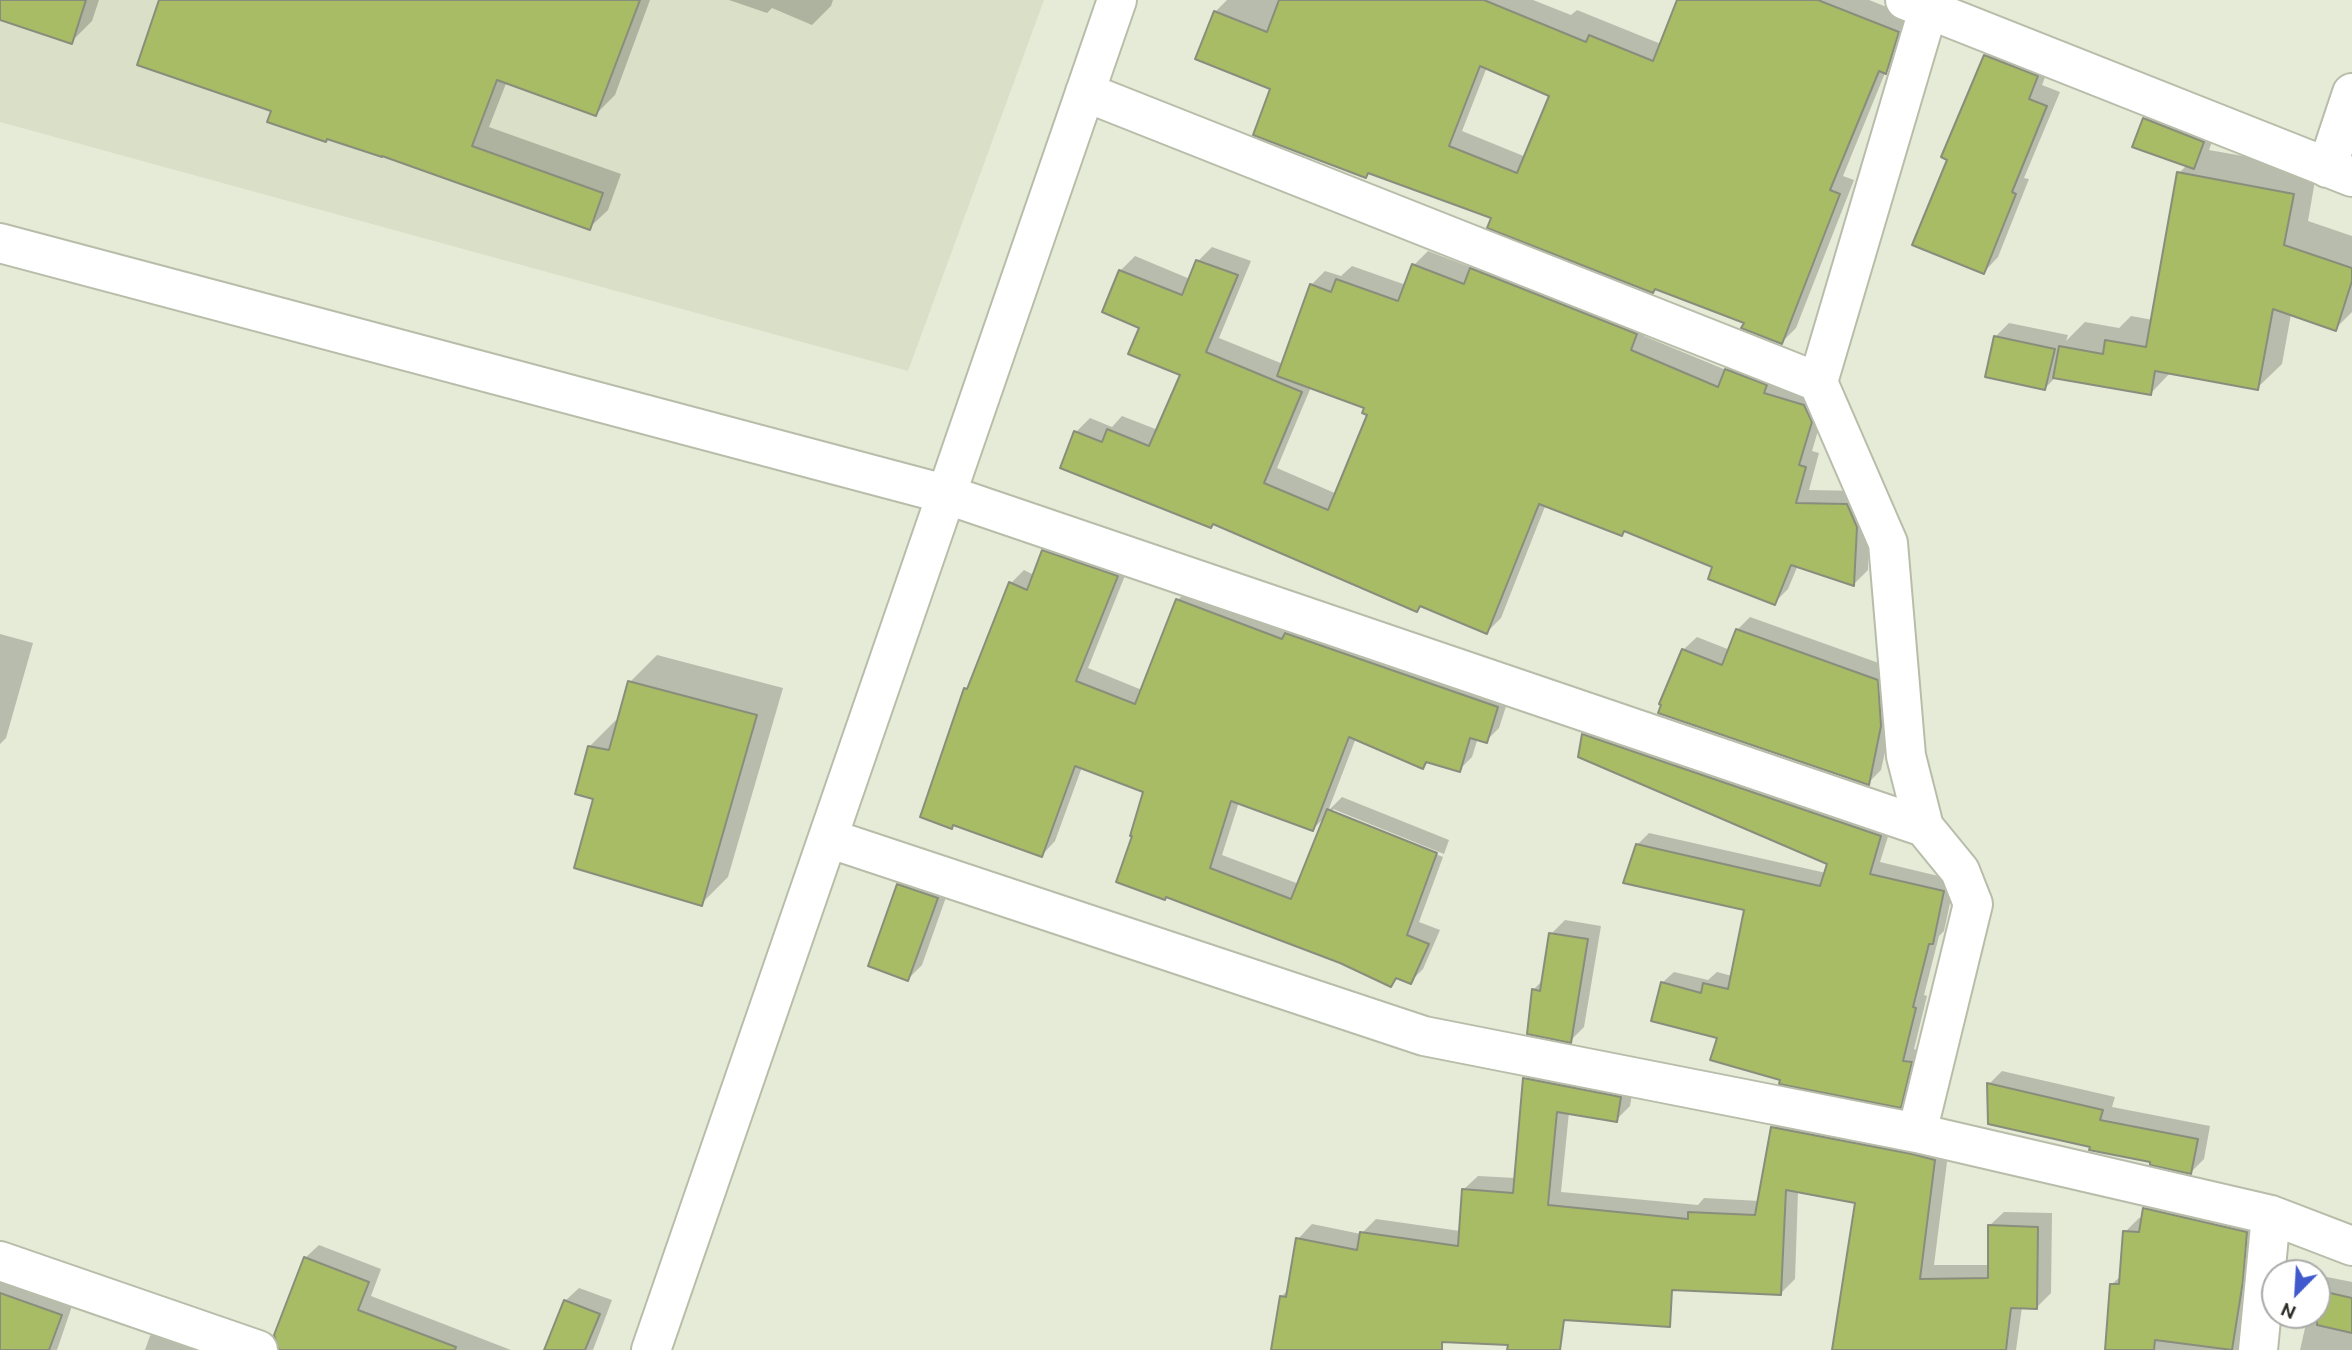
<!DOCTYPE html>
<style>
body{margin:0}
#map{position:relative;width:2352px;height:1350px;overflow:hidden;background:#e6ebd8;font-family:Ubuntu,sans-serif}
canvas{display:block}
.north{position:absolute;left:2261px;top:1259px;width:70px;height:70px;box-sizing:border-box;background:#fff;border:2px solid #aaaba8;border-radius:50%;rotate:204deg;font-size:19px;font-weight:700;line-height:28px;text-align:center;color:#2b2d26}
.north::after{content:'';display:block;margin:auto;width:24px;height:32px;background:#405acd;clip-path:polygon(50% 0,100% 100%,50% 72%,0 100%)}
</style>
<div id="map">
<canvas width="2352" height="1350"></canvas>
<div class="north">N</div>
</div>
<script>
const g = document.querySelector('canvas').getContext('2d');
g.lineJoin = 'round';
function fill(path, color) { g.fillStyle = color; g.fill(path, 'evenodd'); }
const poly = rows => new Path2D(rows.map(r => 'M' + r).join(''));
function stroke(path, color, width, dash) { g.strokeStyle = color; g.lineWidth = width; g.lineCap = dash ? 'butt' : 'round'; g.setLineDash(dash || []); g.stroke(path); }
const built = poly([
 [0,0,1044,0,908,371,0,122]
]);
const shadow = poly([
 [0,0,99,0,92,21,71,42,0,18],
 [161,0,650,0,615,95,596,114,507,81,489,127,621,174,608,210,589,228,273,110],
 [729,0,833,0,831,6,812,25,772,8,767,13],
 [1227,0,1533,0,1571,15,1577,10,1661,44,1679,0,1869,0,1912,17,1900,58,1885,73,1843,176,1854,180,1796,328,1782,342,1746,322,1493,217,1370,172,1366,176,1273,88,1215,12],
 [1487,67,1552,95,1526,157,1462,131],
 [2000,42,2051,62,2042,85,2060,92,2024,178,2029,179,1998,257,1984,272,1949,159,1986,56],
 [2159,105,2217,128,2209,150,2317,169,2308,221,2352,236,2352,312,2335,329,2291,314,2282,364,2257,388,2171,372,2150,394,2056,377,2045,388,1995,337,2009,323,2068,335,2066,341,2085,322,2119,328,2131,316,2153,320,2179,173,2187,165,2145,119],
 [1212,247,1251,261,1219,338,1283,364,1311,285,1325,271,1341,276,1352,266,1406,285,1414,265,1428,251,1473,268,1486,255,1650,320,1644,336,1726,370,1741,356,1825,407,1812,451,1819,453,1809,490,1861,491,1870,512,1868,570,1854,584,1798,565,1788,589,1774,603,1715,566,1626,530,1622,534,1546,504,1501,618,1487,632,1422,605,1417,610,1215,523,1211,526,1076,432,1090,418,1112,427,1122,416,1158,430,1183,374,1141,327,1104,311,1121,270,1135,256,1190,279,1198,261],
 [1311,387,1367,407,1370,414,1337,494,1277,468],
 [1056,538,1130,563,1088,668,1142,690,1178,600,1191,586,1510,694,1499,728,1486,741,1478,738,1472,757,1459,770,1429,761,1423,767,1356,738,1328,811,1342,797,1449,840,1444,854,1333,809,1333,813,1443,857,1419,922,1440,930,1423,969,1410,982,1399,977,1391,985,1134,835,1145,791,1082,767,1055,841,1042,855,966,689,971,684,1011,583,1024,570,1034,575,1043,551],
 [1239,802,1313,829,1327,815,1299,884,1222,855],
 [1750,617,1890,667,1894,711,1881,770,1868,783,1683,650,1697,637,1730,650,1737,630],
 [0,634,33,643,6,738,0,744],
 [657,655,783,688,728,877,701,904,596,798,589,747,616,720,619,720,630,682],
 [1595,723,1892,824,1880,862,1955,880,1944,931,1939,936,1924,995,1927,996,1914,1049,1922,1051,1912,1094,1900,1106,1782,1079,1719,1037,1662,983,1674,972,1708,980,1717,972,1732,976,1746,909,1637,845,1649,833,1826,873,1829,863,1583,735],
 [913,871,951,883,922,965,908,979,899,885],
 [1565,920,1601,926,1584,1027,1570,1041,1533,990,1544,979,1551,934],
 [1539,1065,1634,1083,1630,1106,1616,1120,1569,1112,1561,1192,1698,1205,1704,1198,1760,1201,1773,1128,1787,1113,1949,1146,1934,1265,1990,1265,1989,1226,2004,1212,2052,1213,2051,1293,2037,1307,2022,1307,2016,1350,1834,1350,1857,1202,1798,1191,1795,1279,1781,1293,1678,1280,1405,1309,1426,1350,1272,1350,1281,1297,1289,1289,1298,1239,1312,1224,1361,1234,1376,1219,1460,1231,1463,1190,1478,1176,1516,1178,1525,1079],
 [2002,1071,2115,1097,2112,1107,2210,1126,2204,1159,2191,1172,2092,1146,1989,1084],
 [2159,1195,2261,1218,2246,1350,2107,1350,2111,1285,2122,1275,2125,1232,2139,1218,2143,1218,2145,1209],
 [319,1245,381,1269,371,1296,511,1350,375,1350,305,1258],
 [0,1271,73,1303,57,1350,0,1350],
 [2327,1277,2352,1282,2352,1350,2300,1350,2308,1315,2317,1315,2317,1286],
 [579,1288,612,1300,593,1350,546,1350,565,1301],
 [164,1322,245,1350,145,1350,150,1336]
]);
const building = poly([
 [0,0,86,0,72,44,0,20,0,0],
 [159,0,640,0,596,116,497,80,472,146,603,193,590,230,382,156,382,157,327,139,326,142,267,122,271,111,137,65,159,0],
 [1279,0,1484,0,1586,42,1589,35,1653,61,1677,0,1818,0,1899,32,1886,74,1879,71,1830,190,1840,194,1782,344,1741,328,1744,323,1655,289,1653,293,1487,228,1491,218,1368,173,1366,178,1253,135,1270,89,1195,59,1214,11,1267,32,1279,0],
 [1480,66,1549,96,1517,173,1449,146,1480,66],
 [1984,55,2038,76,2029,99,2047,106,2012,192,2016,194,1984,274,1912,245,1947,160,1941,157,1984,55],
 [2143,118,2204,142,2194,169,2132,147,2143,118],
 [2177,172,2294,194,2284,245,2352,268,2352,281,2336,331,2273,309,2258,390,2155,371,2151,395,2053,378,2059,346,2103,354,2105,340,2146,347,2177,172],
 [1196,260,1238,275,1206,352,1302,392,1264,483,1328,510,1367,415,1362,413,1364,408,1277,376,1310,284,1331,292,1336,279,1398,301,1412,264,1464,284,1470,268,1637,334,1631,350,1718,387,1725,369,1767,385,1764,393,1804,405,1812,422,1799,465,1806,467,1796,503,1847,504,1857,527,1854,586,1791,565,1775,605,1708,579,1712,567,1624,531,1622,536,1539,504,1487,634,1420,606,1417,612,1213,524,1211,528,1060,468,1074,431,1102,442,1107,429,1149,446,1180,375,1128,354,1139,328,1102,312,1119,270,1182,295,1196,260],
 [1994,336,2055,349,2045,390,1985,377,1994,336],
 [1042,550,1118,576,1076,681,1135,704,1176,599,1282,639,1285,633,1498,707,1487,743,1470,738,1460,772,1426,762,1423,769,1349,737,1313,831,1231,801,1210,868,1291,899,1327,809,1437,853,1407,935,1429,944,1411,984,1396,978,1391,987,1340,963,1166,897,1165,900,1116,882,1132,836,1130,836,1143,792,1075,766,1042,857,953,825,952,829,920,817,964,688,967,689,1009,582,1027,590,1042,550],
 [1736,629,1878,680,1881,726,1869,785,1658,713,1661,705,1659,704,1682,649,1722,665,1736,629],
 [628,681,757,715,702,906,574,868,593,799,575,794,588,746,609,750,628,681],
 [1582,734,1881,836,1870,874,1944,891,1933,944,1929,944,1913,1007,1916,1008,1903,1061,1912,1062,1901,1108,1779,1084,1780,1080,1710,1060,1717,1038,1651,1021,1661,982,1701,993,1703,983,1728,989,1744,910,1623,883,1636,844,1820,886,1827,864,1578,757,1582,734],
 [897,884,938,898,908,981,868,966,897,884],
 [1549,933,1588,939,1571,1043,1527,1034,1532,989,1540,991,1549,933],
 [1523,1078,1621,1097,1617,1122,1557,1112,1548,1205,1688,1219,1688,1212,1755,1215,1771,1127,1912,1154,1935,1160,1920,1279,1988,1278,1988,1225,2038,1227,2037,1309,2011,1308,2006,1350,1832,1350,1855,1203,1786,1190,1781,1295,1672,1290,1670,1327,1564,1320,1560,1350,1507,1350,1508,1345,1442,1342,1442,1350,1271,1350,1280,1296,1286,1297,1296,1238,1357,1250,1360,1232,1458,1246,1462,1189,1513,1193,1523,1078],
 [1987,1083,2103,1110,2100,1120,2198,1139,2191,1174,2150,1165,2150,1162,2089,1150,2090,1147,1988,1124,1987,1083],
 [2143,1208,2247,1232,2243,1281,2232,1350,2155,1340,2154,1350,2105,1350,2110,1284,2119,1284,2123,1231,2139,1232,2143,1208],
 [304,1257,369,1282,358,1310,456,1347,455,1350,279,1350,274,1335,304,1257],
 [2317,1290,2352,1298,2352,1333,2317,1325,2317,1290],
 [0,1293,62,1315,49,1350,0,1350,0,1293],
 [564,1300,600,1314,585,1350,544,1350,564,1300]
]);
const street = poly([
 [1905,0,2352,177],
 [1085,92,1818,382],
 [2327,168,2352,93],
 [0,243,945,494,1924,827],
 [828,838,1424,1036,1917,1133,2271,1215,2352,1246],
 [1917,1133,1973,904,1960,871,1924,827,1906,756,1888,543,1818,382,1931,0],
 [0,1261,258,1350],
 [651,1350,1117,0],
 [2258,1350,2271,1215]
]);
fill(built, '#d9e0c7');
fill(shadow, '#0003');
fill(building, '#a8bb65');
stroke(building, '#898e7c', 2);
stroke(street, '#b8bdaa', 42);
stroke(street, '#fff', 38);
</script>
